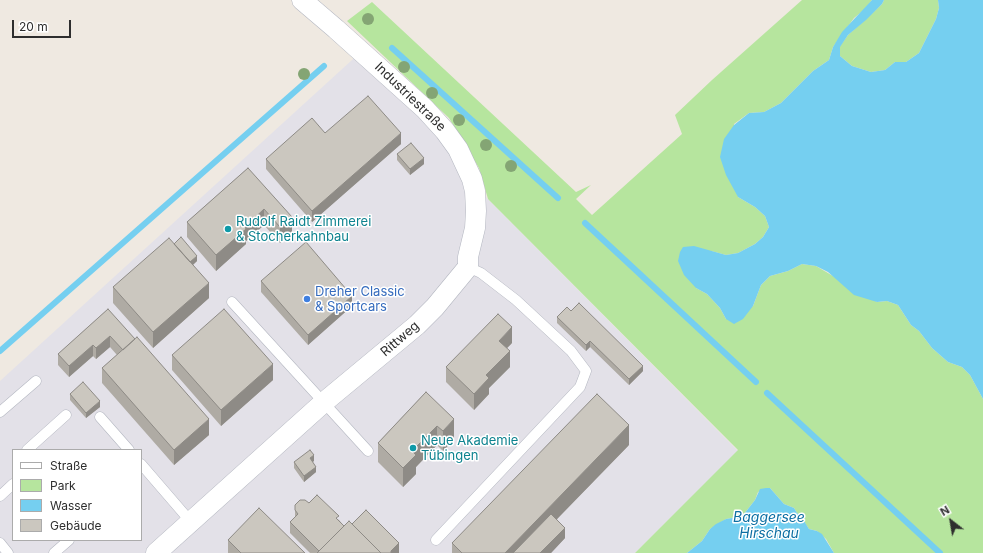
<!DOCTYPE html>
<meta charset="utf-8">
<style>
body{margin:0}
#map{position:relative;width:983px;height:553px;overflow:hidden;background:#efe9e1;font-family:Inter,sans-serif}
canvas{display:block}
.legend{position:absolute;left:12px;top:449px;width:130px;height:92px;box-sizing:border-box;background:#fff;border:1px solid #ababab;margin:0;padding:5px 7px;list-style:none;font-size:12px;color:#2e2e2e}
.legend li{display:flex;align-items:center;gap:8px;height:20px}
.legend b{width:20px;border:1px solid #ababab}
.north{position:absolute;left:931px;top:501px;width:40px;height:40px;-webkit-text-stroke:3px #fff;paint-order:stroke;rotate:329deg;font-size:11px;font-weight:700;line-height:16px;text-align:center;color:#2e2e2e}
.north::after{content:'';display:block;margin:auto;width:14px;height:18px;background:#2e2e2e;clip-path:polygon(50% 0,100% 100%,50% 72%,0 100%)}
.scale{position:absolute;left:12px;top:20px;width:59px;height:18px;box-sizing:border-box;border:2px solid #2e2e2e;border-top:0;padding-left:5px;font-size:12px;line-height:14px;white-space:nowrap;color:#2e2e2e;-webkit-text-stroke:3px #fff;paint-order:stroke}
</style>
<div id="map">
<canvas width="983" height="553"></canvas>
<ul class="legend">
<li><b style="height:5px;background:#fff"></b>Straße</li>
<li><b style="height:11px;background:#b6e59e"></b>Park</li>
<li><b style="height:11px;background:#75cff0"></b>Wasser</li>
<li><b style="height:11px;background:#cbc7bf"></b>Gebäude</li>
</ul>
<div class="north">N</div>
<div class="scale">20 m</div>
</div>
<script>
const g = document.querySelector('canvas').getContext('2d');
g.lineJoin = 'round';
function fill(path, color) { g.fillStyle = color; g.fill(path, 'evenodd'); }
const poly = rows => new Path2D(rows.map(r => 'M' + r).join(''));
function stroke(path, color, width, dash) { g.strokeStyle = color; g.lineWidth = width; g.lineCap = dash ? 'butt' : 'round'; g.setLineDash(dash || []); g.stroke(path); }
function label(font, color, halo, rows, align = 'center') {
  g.font = font + ' Inter,sans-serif'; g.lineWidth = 3; g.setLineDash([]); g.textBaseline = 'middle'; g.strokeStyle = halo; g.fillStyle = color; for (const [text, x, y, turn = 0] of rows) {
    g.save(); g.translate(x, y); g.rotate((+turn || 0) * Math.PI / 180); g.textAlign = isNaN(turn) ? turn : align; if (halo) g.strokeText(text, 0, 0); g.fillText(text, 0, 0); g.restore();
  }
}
const industrial = poly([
 [363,50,438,125,470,181,738,451,635,553,0,553,0,381],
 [13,450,141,450,141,540,13,540]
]);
const green = poly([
 [802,0,872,0,864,10,854,18,833,47,829,60,813,71,781,103,764,112,749,113,734,124,738,197,755,207,765,216,769,227,763,237,755,244,738,253,726,255,711,251,696,288,707,294,720,308,726,319,753,306,761,285,770,276,788,271,802,264,816,266,877,302,887,301,898,305,911,325,919,331,932,348,948,362,962,367,970,375,983,399,983,553,834,553,826,539,817,531,809,529,801,517,797,513,794,508,784,504,770,488,758,492,755,500,744,514,738,517,726,519,710,529,702,541,687,553,635,553,738,450,488,199,479,168,449,118,347,21,372,2,576,192,591,185,576,199,592,215,682,134,675,115,712,80],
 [884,0,938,0,939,8,936,19,919,53,906,62,895,62,885,70,871,72,852,66,840,56,840,46,848,35,866,19,882,4]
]);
const water = poly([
 [872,0,884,0,882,4,866,20,848,35,840,47,840,56,852,66,871,72,885,70,895,62,906,62,919,53,936,19,939,8,938,0,983,0,983,399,970,375,962,367,948,362,932,348,919,331,911,325,898,305,887,301,877,302,854,295,828,272,816,266,802,264,788,271,770,276,761,285,753,306,743,319,734,324,726,319,720,308,707,294,696,288,684,275,678,261,680,252,683,247,694,246,726,255,738,253,755,244,763,237,769,227,765,216,755,207,738,197,726,175,720,157,724,139,734,125,749,113,764,112,781,103,813,71,829,60,833,47,842,32],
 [766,488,770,488,784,504,794,508,797,513,801,516,809,529,817,531,822,534,834,553,687,553,702,541,710,529,716,524,726,519,738,517,744,514,755,500,760,489]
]);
const stream = poly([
 [392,48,558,198],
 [585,223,756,382],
 [0,351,324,66],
 [767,393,940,553]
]);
const lane = poly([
 [232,302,368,451],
 [0,412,36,381],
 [100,417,129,450],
 [27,450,66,415],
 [141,464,191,522],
 [0,496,13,484],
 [436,540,580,387,586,371,571,351,516,300,481,273,468,267],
 [0,543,8,553],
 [54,553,69,540]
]);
const street = poly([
 [156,553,323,403,417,325,435,307,468,267,468,257,475,228,476,211,475,191,472,179,458,149,445,131,425,109,336,29,302,0]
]);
const trees = [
 [368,19],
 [404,67],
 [304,74],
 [432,93],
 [459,120],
 [486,145],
 [511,166]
];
const wall = poly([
 [325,133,401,144,312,222,266,169,266,159],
 [397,154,424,164,410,175,397,160],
 [248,168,292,233,280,243,264,225,246,241,246,244,216,271,187,237,187,222],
 [174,244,197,261,193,265,209,298,153,348,113,303,113,287],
 [261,281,352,306,308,345,261,292],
 [108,309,209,435,174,465,102,383,102,368,117,355,110,347,96,359,93,356,69,377,58,365,58,354],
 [571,311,643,371,629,385,590,347,586,351,557,323,557,317],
 [512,343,507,348,510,367,489,388,489,394,474,410,446,382,446,367],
 [172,355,273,380,221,426,172,370],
 [426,392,454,439,443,451,437,445,416,467,416,474,403,487,378,462,378,443],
 [70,394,100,407,86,418,70,400],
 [629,445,557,519,565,538,551,553,452,553,452,543],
 [314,461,312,462,316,472,304,482,294,468,294,462],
 [309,503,339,520,344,526,352,524,399,553,310,553,290,533,290,522,295,518,295,505],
 [228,540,305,553,228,553]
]);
const shadedWall = poly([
 [401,133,401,144,312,222,312,211],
 [424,158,424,164,410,175,410,169],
 [264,209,264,225,246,241,246,244,216,271,216,255,245,227],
 [292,217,292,233,280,243,280,227],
 [197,256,197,261,185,272,185,266],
 [209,283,209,298,153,348,153,332],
 [352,296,352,306,308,345,308,335],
 [512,327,512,343,499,356,499,341],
 [110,336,110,347,96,359,96,348],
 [590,341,590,347,586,351,586,345],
 [93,345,93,356,69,377,69,366],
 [510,351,510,367,489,388,489,394,474,410,474,394,486,375],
 [273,364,273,380,221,426,221,410],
 [643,366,643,371,629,385,629,379],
 [100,401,100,407,86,418,86,413],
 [209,419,209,435,174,465,174,450],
 [454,419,454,439,443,451,443,431],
 [629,425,629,445,524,553,505,553],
 [437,426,437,445,416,467,416,474,403,487,403,468,412,451],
 [314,455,314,461,310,464,310,458],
 [316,467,316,472,304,482,304,476],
 [565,528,565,538,551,553,540,553],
 [399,543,399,553,391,553,391,551]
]);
const building = poly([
 [368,96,401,133,312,211,266,159,312,118,325,133,368,96],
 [411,143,424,158,410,169,397,154,411,143],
 [248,168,292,217,280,227,264,209,245,227,246,229,216,255,187,222,248,168],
 [181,237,197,256,190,262,174,244,181,237],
 [169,238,209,283,153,332,113,287,169,238],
 [306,242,352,296,308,335,261,281,306,242],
 [579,303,643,366,629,379,590,341,586,345,557,317,567,307,571,311,579,303],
 [108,309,135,339,123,350,110,336,96,348,93,345,69,366,58,354,108,309],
 [224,309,273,364,221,410,172,355,224,309],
 [498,314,512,327,499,341,510,351,486,375,489,378,474,394,446,367,498,314],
 [137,337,209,419,174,450,102,368,137,337],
 [83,382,100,401,86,413,70,394,83,382],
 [426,392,454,419,443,431,437,426,412,451,416,455,403,468,378,443,426,392],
 [597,394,629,425,505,553,462,553,452,543,597,394],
 [310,450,314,455,310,458,316,467,304,476,294,462,310,450],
 [317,495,339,516,336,518,344,526,319,551,290,522,298,514,295,510,295,505,300,500,305,500,309,503,317,495],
 [259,508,305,553,241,553,228,540,259,508],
 [366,510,399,543,391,551,391,553,381,553,352,524,366,510],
 [551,514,565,528,540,553,513,553,551,514],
 [349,521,381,553,317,553,349,521]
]);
const markers = [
 [228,229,4,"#0f9aa8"],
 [307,299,4,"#3f7fe0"],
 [413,448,4,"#0f9aa8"]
];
const streetNames = [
 ["Industriestraße",410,97,44],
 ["Rittweg",400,339,-41]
];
const cultureNames = [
 ["Rudolf Raidt Zimmerei",236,222],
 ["& Stocherkahnbau",236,237],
 ["Neue Akademie",421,441],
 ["Tübingen",421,456]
];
const shopNames = [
 ["Dreher Classic",315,292],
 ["& Sportcars",315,307]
];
const waterNames = [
 ["Baggersee",769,518],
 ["Hirschau",769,534]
];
fill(industrial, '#e3e1e8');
fill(green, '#b6e59e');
fill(water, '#75cff0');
stroke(stream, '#75cff0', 6);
stroke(lane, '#b4b7c1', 11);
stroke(street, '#b4b7c1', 21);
stroke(lane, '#fff', 10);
stroke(street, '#fff', 20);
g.fillStyle = '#84a574';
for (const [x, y] of trees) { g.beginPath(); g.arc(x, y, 6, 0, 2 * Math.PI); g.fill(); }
fill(wall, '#afaba4');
fill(shadedWall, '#8e8b86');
fill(building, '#cbc7bf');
stroke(building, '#8e8b86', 1);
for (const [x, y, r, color] of markers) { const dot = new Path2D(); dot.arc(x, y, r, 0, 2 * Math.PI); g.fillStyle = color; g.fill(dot); stroke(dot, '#fff', 1.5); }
label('13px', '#2e2e2e', '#fff', streetNames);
label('13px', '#0d838f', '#fff', cultureNames, 'left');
label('13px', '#366cbe', '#fff', shopNames, 'left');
label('italic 14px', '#0d6fa3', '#fff', waterNames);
</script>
